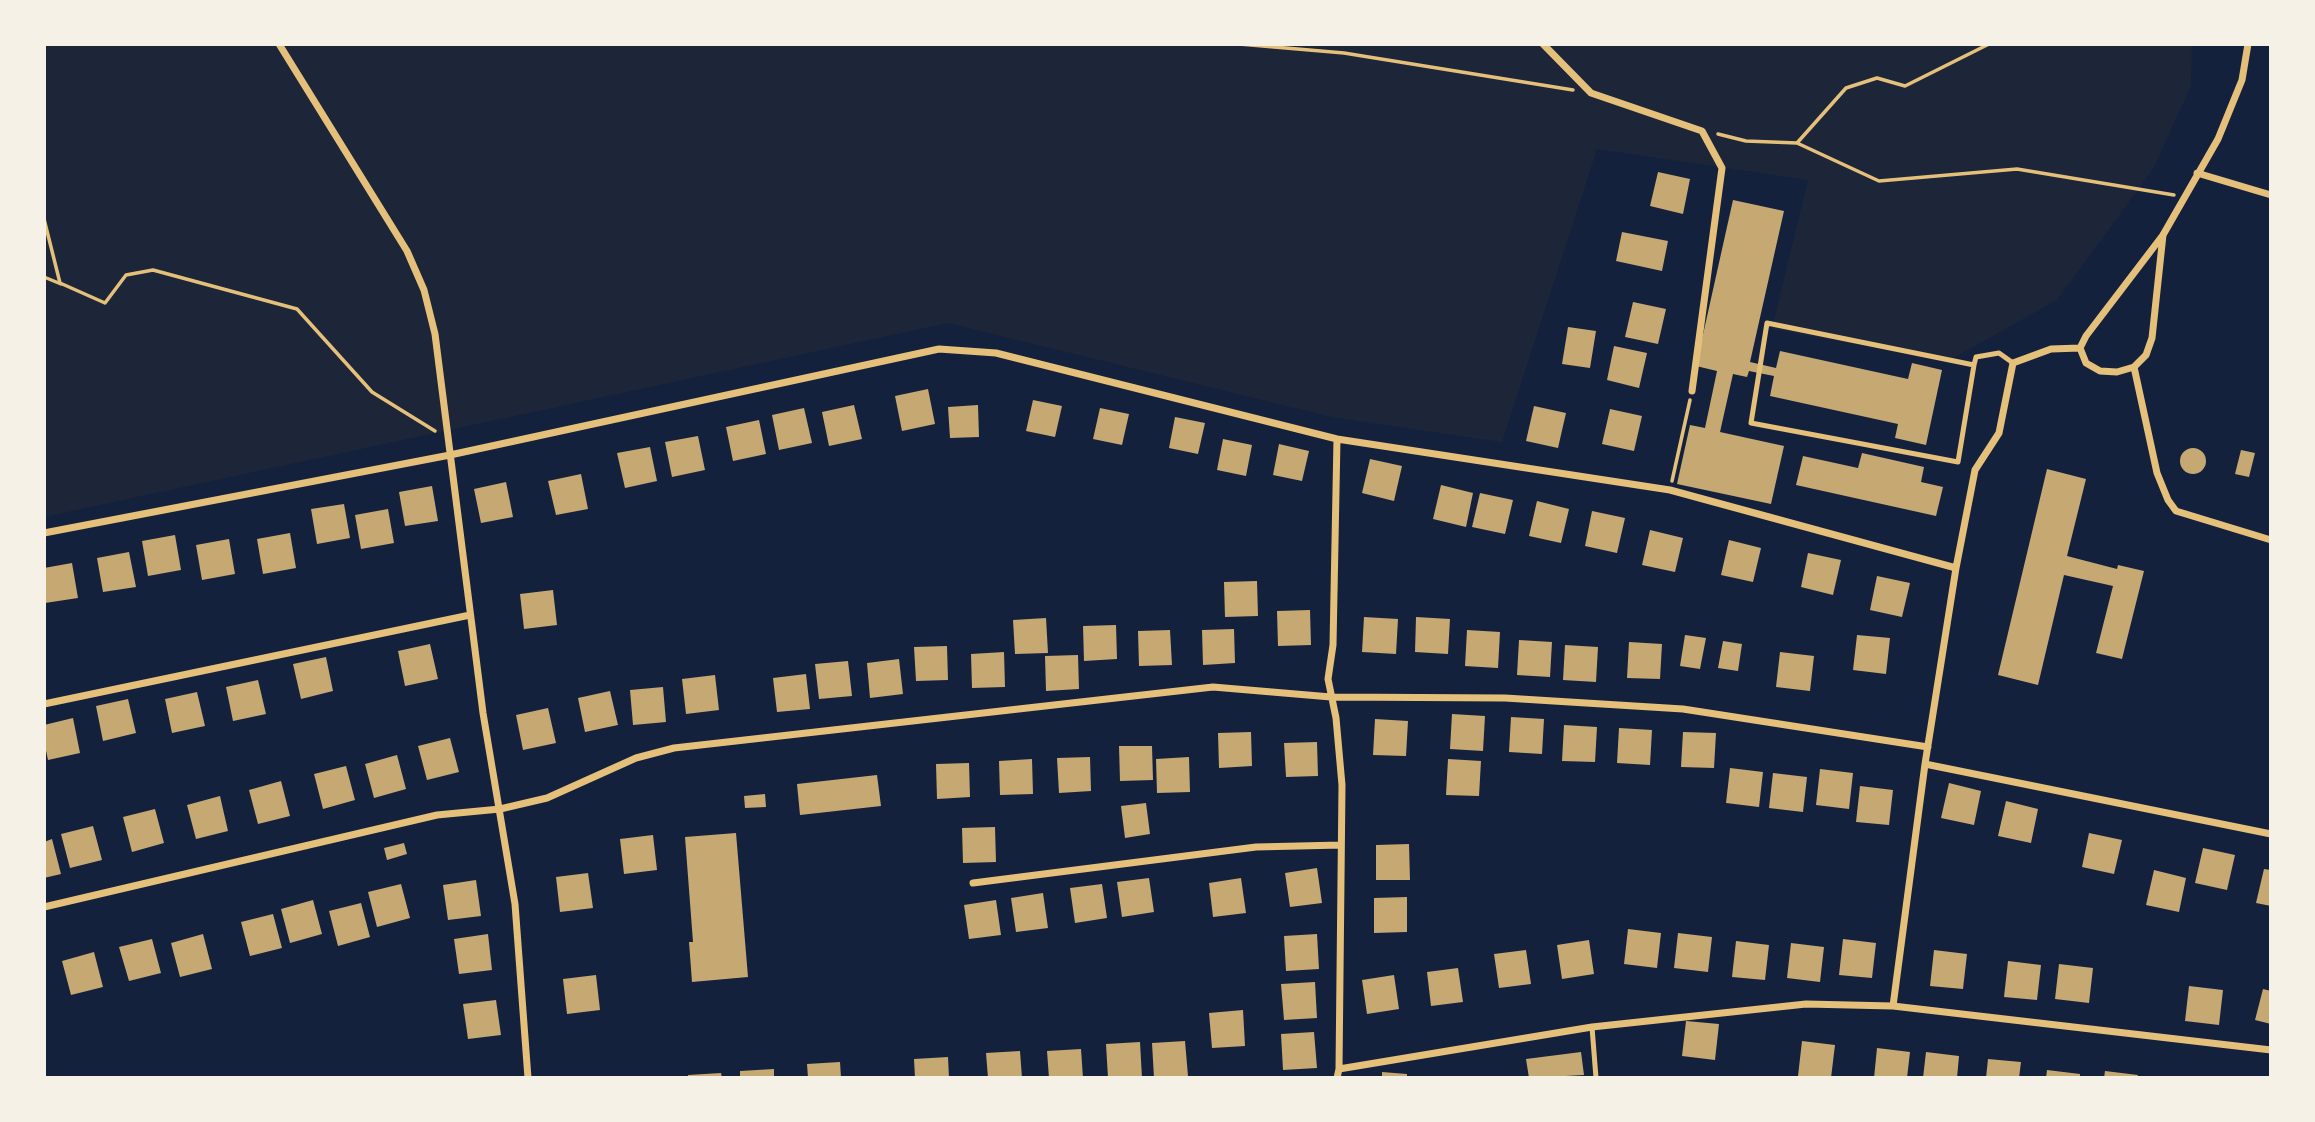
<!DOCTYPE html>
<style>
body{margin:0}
#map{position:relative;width:2315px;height:1122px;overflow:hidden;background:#14213d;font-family:"Golos Text",sans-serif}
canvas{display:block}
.frame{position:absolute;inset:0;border:46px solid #f6f1e7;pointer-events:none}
</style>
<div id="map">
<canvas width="2315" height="1122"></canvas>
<div class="frame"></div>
</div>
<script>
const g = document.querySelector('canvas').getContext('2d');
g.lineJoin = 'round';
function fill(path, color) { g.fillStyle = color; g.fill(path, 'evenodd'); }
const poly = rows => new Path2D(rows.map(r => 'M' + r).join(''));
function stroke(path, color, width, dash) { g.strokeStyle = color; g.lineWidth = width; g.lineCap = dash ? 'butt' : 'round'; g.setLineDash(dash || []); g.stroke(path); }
const green = poly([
 [44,44,2192,44,2191,86,2153,169,2057,300,1948,361,1772,329,1808,180,1597,149,1502,442,1332,417,948,323,44,517]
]);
const building = poly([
 [1658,172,1690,179,1683,214,1650,206],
 [1733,200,1784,211,1750,362,1776,368,1780,351,1908,379,1912,363,1942,370,1926,445,1895,438,1898,424,1770,396,1774,376,1749,371,1747,377,1733,374,1720,432,1784,446,1771,504,1677,484,1690,425,1705,428,1717,371,1696,366],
 [1622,232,1668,241,1662,271,1616,261],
 [1633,302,1666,309,1658,344,1625,337],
 [1568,327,1596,331,1590,368,1562,364],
 [1614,346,1647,353,1639,388,1607,380],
 [928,389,935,424,902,431,895,396],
 [1033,400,1062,406,1055,437,1026,431],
 [854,405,862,439,829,446,822,412],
 [978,405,979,437,950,438,948,407],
 [1534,406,1566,413,1558,448,1526,441],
 [804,408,812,443,779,450,772,415],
 [1100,408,1129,414,1122,445,1093,439],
 [1610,409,1642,416,1634,451,1602,444],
 [1175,417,1205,423,1198,454,1169,448],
 [759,420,766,454,733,461,726,427],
 [698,436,705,470,672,477,665,442],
 [1223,439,1252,445,1246,476,1217,470],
 [1279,444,1309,451,1302,481,1273,475],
 [650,447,657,481,625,488,617,453],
 '2180 461a13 13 0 1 1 26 0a13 13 0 1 1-26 0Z',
 [2241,450,2255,453,2249,477,2235,474],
 [1862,453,1924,467,1921,482,1943,487,1936,516,1796,485,1803,456,1858,468],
 [1370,459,1402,466,1394,501,1362,493],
 [2047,469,2086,479,2067,556,2117,569,2118,565,2144,571,2122,659,2096,653,2113,586,2064,575,2038,685,1998,675],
 [581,474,588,509,556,515,548,481],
 [506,482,513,517,481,523,474,489],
 [1441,485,1473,493,1466,527,1433,519],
 [432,486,438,521,405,526,399,492],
 [1480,493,1513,500,1505,534,1472,527],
 [1537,501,1569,509,1561,543,1529,536],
 [344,504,350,538,317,544,311,509],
 [388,509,394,543,361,549,355,515],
 [1592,511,1625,518,1617,553,1585,546],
 [1650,530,1683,538,1675,572,1642,565],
 [290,533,296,568,263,574,257,539],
 [175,535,181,570,148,576,142,541],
 [229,539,235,574,202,580,196,545],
 [1729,540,1761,548,1753,582,1721,575],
 [129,552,136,587,103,592,97,558],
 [1808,553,1841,560,1833,595,1801,587],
 [72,563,78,598,45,603,44,568],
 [1877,576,1910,583,1902,617,1870,610],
 [1257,581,1258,616,1225,617,1224,582],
 [553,590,557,625,524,629,520,594],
 [1310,610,1311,645,1278,646,1277,611],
 [1364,617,1398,619,1396,654,1362,652],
 [1416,617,1450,619,1448,654,1415,652],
 [1046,618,1048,653,1015,654,1013,620],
 [1116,625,1117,659,1084,661,1083,626],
 [1234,629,1235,663,1203,665,1202,630],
 [1170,630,1172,665,1139,666,1138,631],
 [1467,630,1500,632,1498,668,1465,666],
 [1685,635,1706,638,1700,669,1680,666],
 [1857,635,1890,638,1886,674,1853,670],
 [1519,640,1552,642,1550,677,1517,675],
 [1723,641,1742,644,1738,671,1718,668],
 [1629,642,1662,644,1660,679,1627,678],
 [430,644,438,679,405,686,398,651],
 [1565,645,1598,647,1596,682,1563,680],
 [947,646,948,680,916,681,914,647],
 [1004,652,1005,687,972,688,971,654],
 [1780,652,1814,656,1810,691,1776,687],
 [1078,655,1079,689,1046,691,1045,656],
 [326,657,333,691,301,699,293,664],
 [899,659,903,694,870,698,867,663],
 [848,661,852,696,819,699,815,664],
 [806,674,810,709,777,712,773,678],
 [715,675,719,710,686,714,682,679],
 [258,680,266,714,233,721,226,687],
 [663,687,666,722,633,725,630,690],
 [610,691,618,725,585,732,578,698],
 [197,692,205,726,172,733,165,699],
 [128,699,136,733,103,741,96,706],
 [548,708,556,743,523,750,516,715],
 [1452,714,1485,716,1483,751,1450,749],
 [1511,717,1544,719,1542,754,1509,752],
 [73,718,80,753,48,760,44,741,44,725],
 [1375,719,1408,721,1406,756,1373,755],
 [1564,725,1597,727,1595,762,1562,761],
 [1619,728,1652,730,1650,765,1617,763],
 [1251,732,1252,766,1219,768,1218,733],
 [1683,732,1716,733,1714,768,1681,767],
 [450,738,459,772,427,780,418,746],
 [1317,742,1318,776,1286,777,1284,743],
 [1119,746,1152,746,1153,780,1120,781],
 [397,755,406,789,374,798,365,764],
 [1090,757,1091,791,1059,793,1057,758],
 [1189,757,1190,792,1157,793,1156,759],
 [1032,759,1033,794,1000,795,999,761],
 [1448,759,1481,761,1479,796,1446,795],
 [969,763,970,797,937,799,936,764],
 [346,766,355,800,323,809,314,774],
 [1730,768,1763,772,1759,807,1726,803],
 [1820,769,1853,773,1849,809,1816,805],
 [1773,773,1807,777,1803,812,1769,808],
 [877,775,881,806,800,815,797,784],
 [281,781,290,816,258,824,249,790],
 [1949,783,1981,791,1974,825,1941,818],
 [1860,786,1893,790,1889,825,1856,822],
 [765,794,766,807,745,808,744,796],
 [220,796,228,831,196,839,187,805],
 [2006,801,2038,809,2031,843,1998,836],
 [1146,803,1150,834,1125,838,1121,806],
 [155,809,164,843,132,852,123,817],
 [93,826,102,860,70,868,61,834],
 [995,827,996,862,963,863,962,828],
 [736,833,748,977,692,982,689,942,693,942,685,837],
 [2089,833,2122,840,2114,874,2082,867],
 [653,835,657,870,624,874,620,839],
 [52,839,61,874,44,878,44,842],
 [404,843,407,854,387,860,384,848],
 [1409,844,1410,880,1376,880,1376,845],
 [2203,848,2235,855,2227,890,2195,883],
 [1317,868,1322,903,1290,907,1285,873],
 [2264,869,2271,870,2271,906,2256,903],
 [2154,870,2186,878,2179,912,2146,905],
 [588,873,593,908,560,912,556,877],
 [1149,878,1154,912,1122,917,1117,882],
 [1241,878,1246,913,1213,917,1209,883],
 [476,880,481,916,448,920,443,885],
 [401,884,410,918,377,927,368,892],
 [1102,884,1107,918,1075,923,1070,888],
 [1043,893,1048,928,1016,932,1011,898],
 [1407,897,1407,932,1374,933,1374,898],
 [313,900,322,934,290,943,281,909],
 [996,900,1001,935,969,939,964,905],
 [361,903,370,937,338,946,329,911],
 [273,914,282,948,250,956,241,922],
 [1628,929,1661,933,1657,968,1624,964],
 [1678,933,1712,937,1708,972,1674,968],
 [203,934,212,969,180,977,171,943],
 [488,934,492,970,459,974,454,939],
 [1317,934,1319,969,1286,971,1284,936],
 [152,939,161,973,129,981,119,947],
 [1843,939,1876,943,1872,978,1839,975],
 [1589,940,1594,974,1562,979,1557,945],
 [1736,941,1769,945,1765,980,1732,977],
 [1791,943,1824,947,1820,982,1787,978],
 [1526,950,1531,984,1499,988,1494,954],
 [1934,950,1967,954,1963,989,1930,986],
 [94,952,103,987,71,995,62,961],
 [2008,961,2041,965,2037,1000,2004,997],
 [2059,964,2093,968,2089,1003,2055,999],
 [1458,968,1463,1002,1431,1006,1427,972],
 [596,975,600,1010,567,1014,563,979],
 [1394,975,1399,1009,1367,1014,1362,980],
 [1315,982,1317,1018,1284,1020,1281,984],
 [2189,986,2223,990,2219,1025,2185,1021],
 [2263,989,2271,991,2271,1024,2255,1020],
 [496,1000,501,1035,468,1039,463,1004],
 [1243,1010,1245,1046,1212,1048,1209,1013],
 [1686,1021,1719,1024,1715,1060,1682,1056],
 [1314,1032,1317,1068,1283,1070,1281,1034],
 [1185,1041,1188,1076,1154,1078,1152,1043],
 [1802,1041,1835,1045,1831,1078,1798,1076],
 [1140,1042,1142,1078,1108,1078,1106,1044],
 [1877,1048,1910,1052,1907,1078,1874,1078],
 [1081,1049,1083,1078,1049,1078,1047,1051],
 [1020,1051,1022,1078,988,1078,986,1053],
 [1581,1052,1584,1075,1529,1078,1526,1059],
 [1926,1052,1959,1056,1957,1078,1923,1078],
 [948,1057,949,1078,915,1078,914,1059],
 [1988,1059,2021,1062,2019,1078,1986,1078],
 [840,1062,841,1078,808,1078,807,1064],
 [774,1069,774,1078,740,1078,740,1071],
 [2047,1070,2080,1074,2080,1078,2046,1078],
 [2105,1071,2138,1075,2137,1078,2104,1078],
 [1382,1072,1407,1074,1407,1078,1382,1078],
 [721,1073,722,1078,688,1078,688,1075]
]);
const path = poly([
 [1239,44,1344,53,1573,90],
 [1718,134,1746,141,1797,143,1879,181,2017,169,2174,195],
 [1797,143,1846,88,1877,78,1905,86,1989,44],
 [44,219,60,283,105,303,126,275,153,270,297,309,372,392,435,431],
 [44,277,61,284],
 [1672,481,1690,400]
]);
const service = poly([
 [1974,365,1958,462,1751,423,1767,323,1974,365,1976,357,1999,353,2013,363],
 [1592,1027,1596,1078]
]);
const minor = poly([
 [279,44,407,251,424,290,435,334,483,713,515,904,528,1078],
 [1543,44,1591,93,1702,131,1722,168,1692,391],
 [2197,173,2271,195],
 [2163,235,2152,338,2146,355,2134,367,2117,372,2100,371,2086,363,2080,348,2086,336,2163,235,2218,139,2242,80,2248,44],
 [2134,367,2157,473,2168,500,2176,511,2271,540],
 [1337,439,1333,645,1328,679,1336,718,1342,785,1339,1069,1337,1078],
 [44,533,450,455,939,349,996,353,1337,439,1670,490,1956,568],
 [44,704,470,615],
 [1925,764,2271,834],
 [973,883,1256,847,1341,845],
 [44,907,437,815,500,809,547,798,636,758,674,748,1213,687,1331,697,1505,698,1683,709,1928,747],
 [1893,1006,1925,764,1956,568,1975,470,1999,433,2013,363,2051,349,2080,348],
 [1339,1069,1592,1027,1806,1004,1893,1006,2271,1050]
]);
fill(green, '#1d2539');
fill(building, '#c6a872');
stroke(path, '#e5c07b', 3.5);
stroke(service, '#e5c07b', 5);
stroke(minor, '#e5c07b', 7);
</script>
